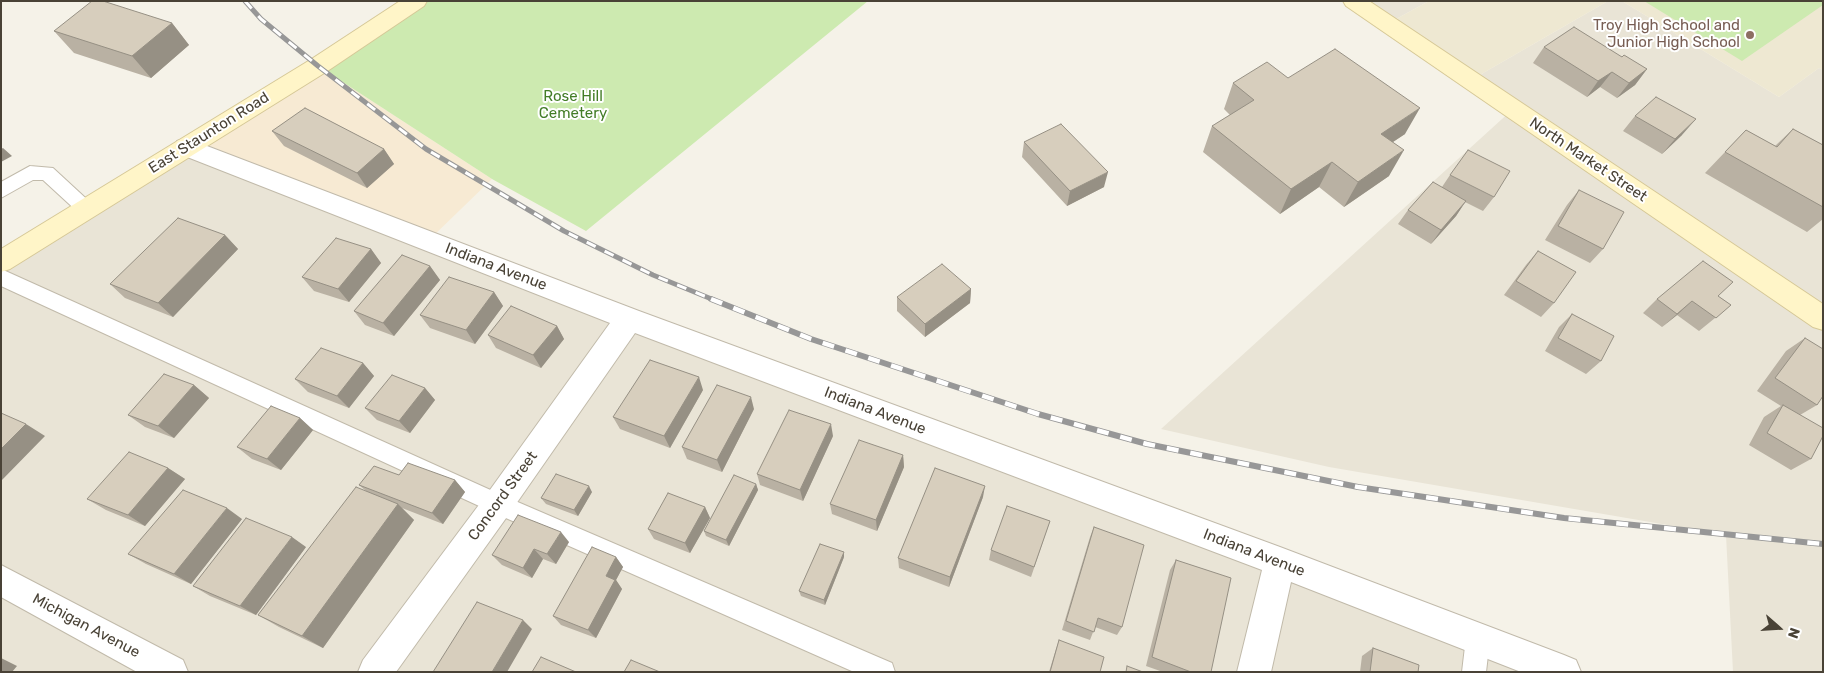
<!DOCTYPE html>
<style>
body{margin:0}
#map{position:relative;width:1824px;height:673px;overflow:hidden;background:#f5f2e8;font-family:Rubik,sans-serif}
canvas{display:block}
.frame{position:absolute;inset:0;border:2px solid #494236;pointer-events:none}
.north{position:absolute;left:1754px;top:603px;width:50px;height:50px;-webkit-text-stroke:4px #fff;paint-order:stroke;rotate:109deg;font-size:14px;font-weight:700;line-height:20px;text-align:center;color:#494236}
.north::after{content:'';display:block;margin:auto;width:18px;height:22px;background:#494236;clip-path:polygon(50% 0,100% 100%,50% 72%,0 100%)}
</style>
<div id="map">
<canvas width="1824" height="673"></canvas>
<div class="frame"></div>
<div class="north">N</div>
</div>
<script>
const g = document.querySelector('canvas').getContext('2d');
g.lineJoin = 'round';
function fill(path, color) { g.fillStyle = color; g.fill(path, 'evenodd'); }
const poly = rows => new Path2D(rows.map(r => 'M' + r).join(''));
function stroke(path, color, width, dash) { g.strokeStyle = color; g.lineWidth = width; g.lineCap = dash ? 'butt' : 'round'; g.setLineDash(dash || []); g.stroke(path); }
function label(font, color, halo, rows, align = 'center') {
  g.font = font + ' Rubik,sans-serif'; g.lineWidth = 4; g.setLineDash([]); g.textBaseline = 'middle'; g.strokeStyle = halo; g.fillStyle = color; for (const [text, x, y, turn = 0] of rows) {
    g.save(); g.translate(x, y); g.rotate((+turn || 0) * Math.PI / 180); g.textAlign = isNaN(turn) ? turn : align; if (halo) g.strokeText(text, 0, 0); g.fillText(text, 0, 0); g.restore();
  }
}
const residential = poly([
 [1354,1,1429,1,1387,24],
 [1608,1,1622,1,1779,97,1819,68,1823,70,1823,672,1733,672,1726,535,1329,467,1161,429,1513,109,1471,80],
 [186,147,1558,672,1,672,1,261]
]);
const commercial = poly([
 [318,66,492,179,428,241,186,147]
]);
const education = poly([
 [1429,1,1608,1,1471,80,1387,24],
 [1622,1,1823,1,1823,70,1819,68,1779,97]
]);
const green = poly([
 [416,1,868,1,586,231,492,179,318,66],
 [1644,1,1823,1,1823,5,1742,61]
]);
const lane = poly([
 [30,166,53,168,92,204,95,209,92,214,86,216,80,214,43,180,33,180,1,198,1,182,30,166],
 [1,269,506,497,892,663,895,672,854,672,490,511,1,286,1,269],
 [1478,626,1486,630,1490,638,1486,672,1462,672,1466,638,1470,630,1478,626]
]);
const street = poly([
 [186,138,639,311,1280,547,1564,655,1576,660,1581,672,1521,672,1291,582,1271,672,1237,672,1262,570,635,333,509,514,396,672,358,672,363,660,487,494,610,323,177,153,174,147,177,141,186,138],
 [1,565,183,660,188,672,137,672,1,597,1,565]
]);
const secondary = poly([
 [400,1,427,1,424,6,326,72,10,269,1,272,1,249,310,60,400,1],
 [1343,1,1369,1,1823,304,1823,330,1813,327,1346,6,1343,1]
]);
const railFar1 = poly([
 [245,1,261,19,318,66,426,149,564,231,653,275,714,300]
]);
const rail = poly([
 [711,299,811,339,1038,414,1147,444,1358,487,1564,518,1823,544]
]);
const wall = poly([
 [172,23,189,45,151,78,74,53,54,31],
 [1544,47,1622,57,1647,69,1635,85,1617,98,1600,87,1587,97,1533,63],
 [1288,78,1405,134,1393,142,1389,176,1344,207,1319,187,1280,214,1203,152,1212,126,1230,115,1224,109,1233,83],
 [1635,116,1682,135,1662,154,1623,131],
 [1793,129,1823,145,1823,219,1807,232,1705,173,1746,130,1775,146],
 [272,131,384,149,394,164,367,188,284,146],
 [1024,142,1104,187,1067,206,1022,157],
 [1450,175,1494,197,1483,211,1465,202,1456,216,1431,244,1398,224,1408,210,1442,187],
 [1579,190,1603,249,1590,263,1545,240,1567,205],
 [225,235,238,249,173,317,125,298,110,284],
 [371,249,381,263,349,302,314,291,302,277],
 [1538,251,1554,303,1541,317,1504,295,1526,265],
 [430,266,440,280,394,336,365,325,354,311],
 [971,289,970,303,925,337,897,311,897,297],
 [494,292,503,306,475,344,430,328,420,315],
 [1718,296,1731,305,1699,331,1677,315,1662,327,1643,313,1657,299],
 [1572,314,1601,361,1586,374,1545,351,1559,327],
 [557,326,564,339,541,368,496,348,488,335],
 [1805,338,1817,405,1800,415,1811,459,1791,470,1749,445,1764,417,1781,406,1757,391,1786,351],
 [363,363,374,376,349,408,308,392,295,379],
 [194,385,209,398,174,438,145,427,128,415],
 [425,388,435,400,410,433,377,420,365,408],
 [703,390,670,448,620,429,613,417],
 [754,409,722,472,687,459,682,447],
 [300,418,313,430,281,470,252,459,237,447],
 [833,436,803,501,760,485,757,474],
 [903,455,904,467,877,531,832,514,830,504],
 [168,468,185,479,145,526,106,510,87,499],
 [455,480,465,492,443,524,402,508,414,520,323,648,279,627,258,615,366,491,359,485],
 [756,484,758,490,729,546,706,536,704,531],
 [592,492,578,516,546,504,541,498],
 [983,497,949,587,899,568,898,558],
 [705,507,710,518,690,553,654,539,648,529],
 [242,519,191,584,146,564,128,554],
 [1050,521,1031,577,989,560,991,550],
 [1094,527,1122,627,1117,635,1095,627,1090,640,1062,630,1090,537],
 [569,542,556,564,543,559,532,578,502,565,492,555],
 [306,547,256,615,210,596,193,586],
 [616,557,623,567,616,580,622,589,596,638,561,625,553,616],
 [844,557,825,605,801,596,799,591],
 [1176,560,1211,672,1163,672,1146,666,1170,570],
 [1059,640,1100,672,1049,672,1056,649],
 [1373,648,1418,672,1360,672,1362,656]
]);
const shadedWall = poly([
 [172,23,189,45,151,78,132,56],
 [1647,69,1635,85,1617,98,1629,83],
 [1612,72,1600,87,1587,97,1598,81],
 [1420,108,1405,134,1367,159,1381,134],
 [1696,119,1682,135,1662,154,1675,139],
 [3,148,12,156,1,162,1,149],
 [384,149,394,164,367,188,357,173],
 [1404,150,1389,176,1344,207,1358,182],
 [1332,162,1319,187,1280,214,1291,189],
 [1108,172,1104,187,1067,206,1070,191],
 [1466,201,1456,216,1431,244,1441,230],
 [225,235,238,249,173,317,158,303],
 [371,249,381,263,349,302,338,289],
 [430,266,440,280,394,336,383,323],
 [971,289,970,303,925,337,925,324],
 [494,292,503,306,475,344,466,330],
 [1692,301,1677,315,1662,327],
 [557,326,564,339,541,368,533,355],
 [363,363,374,376,349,408,337,396],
 [699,377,703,390,670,448,664,436],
 [194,385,209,398,174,438,158,426],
 [425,388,435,400,410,433,399,421],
 [751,397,754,409,722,472,717,460],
 [300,418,313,430,281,470,267,459],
 [26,424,45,436,1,481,1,449],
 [831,424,833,436,803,501,800,490],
 [903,455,904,467,877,531,876,520],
 [168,468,185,479,145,526,128,515],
 [455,480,465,492,443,524,432,513],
 [756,484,758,490,729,546,726,540],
 [589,486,592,492,578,516,574,510],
 [985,486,983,497,949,587,950,577],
 [398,504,414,520,323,648,302,636],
 [705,507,710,518,690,553,685,543],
 [227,508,242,519,191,584,174,574],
 [561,532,569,542,556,564,547,554],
 [292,537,306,547,256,615,240,606],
 [534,549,543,559,532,578,523,568],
 [844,552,844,557,825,605,824,600],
 [616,557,623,567,616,580,622,589,596,638,588,630,606,576],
 [523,620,532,629,507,672,492,672],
 [1,658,17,666,12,672,1,672]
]);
const building = poly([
 [92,1,103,1,172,23,132,56,54,31,92,1],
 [1574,27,1622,57,1624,55,1647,69,1629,83,1612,72,1598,81,1544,47,1574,27],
 [1335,49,1420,108,1381,134,1404,150,1358,182,1332,162,1291,189,1212,126,1254,100,1233,83,1267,62,1288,78,1335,49],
 [1656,97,1696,119,1675,139,1635,116,1656,97],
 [305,108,384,149,357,173,272,131,305,108],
 [1061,124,1108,172,1070,191,1024,142,1061,124],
 [1793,129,1823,145,1823,207,1725,152,1746,130,1777,147,1793,129],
 [1468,150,1510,171,1494,197,1450,175,1468,150],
 [1433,182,1466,201,1441,230,1408,210,1433,182],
 [1579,190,1624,212,1603,249,1558,226,1579,190],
 [178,218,225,235,158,303,110,284,178,218],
 [336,238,371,249,338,289,302,277,336,238],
 [1538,251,1576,272,1554,303,1516,281,1538,251],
 [402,255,430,266,383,323,354,311,402,255],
 [1703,261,1733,282,1718,296,1731,305,1716,318,1692,301,1677,314,1657,299,1703,261],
 [942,264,971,289,925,324,897,297,942,264],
 [449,277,494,292,466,330,420,315,449,277],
 [511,306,557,326,533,355,488,335,511,306],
 [1572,314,1614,336,1601,361,1558,338,1572,314],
 [1805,338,1823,349,1823,396,1817,405,1775,378,1805,338],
 [321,348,363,363,337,396,295,379,321,348],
 [650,360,699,377,664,436,613,417,650,360],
 [164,374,194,385,158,426,128,415,164,374],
 [392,375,425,388,399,421,365,408,392,375],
 [717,385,751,397,717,460,682,447,717,385],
 [1783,405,1823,428,1823,436,1811,459,1767,433,1783,405],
 [271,406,300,418,267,459,237,447,271,406],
 [789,410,831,424,800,490,757,474,789,410],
 [1,413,26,424,1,449,1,413],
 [859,440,903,455,876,520,830,504,859,440],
 [129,452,168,468,128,515,87,499,129,452],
 [408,463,455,480,432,513,359,485,374,466,399,475,408,463],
 [935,468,985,486,950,577,898,558,935,468],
 [556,474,589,486,574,510,541,498,556,474],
 [734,475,756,484,726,540,704,531,734,475],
 [356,487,398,504,302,636,258,615,356,487],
 [183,490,227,508,174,574,128,554,183,490],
 [668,493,705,507,685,543,648,529,668,493],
 [1007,506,1050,521,1034,567,991,550,1007,506],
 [518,515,561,532,547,554,534,549,523,568,492,555,518,515],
 [246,518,292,537,240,606,193,586,246,518],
 [1094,527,1144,545,1122,627,1098,618,1094,632,1066,621,1094,527],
 [820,544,844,552,824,600,799,591,820,544],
 [592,547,616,557,606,576,615,580,588,630,553,616,592,547],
 [1176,560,1231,578,1211,672,1191,672,1152,657,1176,560],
 [477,602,523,620,492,672,433,672,477,602],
 [1059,640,1104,657,1100,672,1050,672,1059,640],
 [1373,648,1419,665,1418,672,1370,672,1373,648],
 [541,657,576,672,532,672,541,657],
 [631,660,660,672,624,672,631,660],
 [1127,666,1143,672,1126,672,1127,666]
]);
const markers = [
 [1750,35,5,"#8d6e63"]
];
const educationNames = [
 ["Troy High School and",1740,26],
 ["Junior High School",1740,43]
];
const parkNames = [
 ["Rose Hill",573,97],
 ["Cemetery",573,114]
];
const streetNames = [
 ["East Staunton Road",209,133,-32],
 ["North Market Street",1588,160,34],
 ["Indiana Avenue",496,267,21],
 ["Indiana Avenue",875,411,21],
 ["Concord Street",503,496,-54],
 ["Indiana Avenue",1254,553,21],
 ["Michigan Avenue",86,626,28]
];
fill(residential, '#e9e4d6');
fill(commercial, '#f7ead3');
fill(education, '#eee8d2');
fill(green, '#cdeab0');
stroke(lane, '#c1baaa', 2);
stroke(street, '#c1baaa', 2);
stroke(secondary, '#d6c897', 2);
fill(lane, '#fff');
fill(street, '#fff');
fill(secondary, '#fff5c8');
stroke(railFar1, '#979797', 5);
stroke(rail, '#979797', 6);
stroke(railFar1, '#fff', 3, [10]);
stroke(rail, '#fff', 4.5, [12]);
fill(wall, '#b9b1a3');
fill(shadedWall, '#969084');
fill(building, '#d7cebd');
stroke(building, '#969084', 1);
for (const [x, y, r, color] of markers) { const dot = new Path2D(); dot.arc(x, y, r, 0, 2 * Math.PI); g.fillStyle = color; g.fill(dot); stroke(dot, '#fff', 2); }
label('15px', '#785e54', '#fff', educationNames, 'right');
label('15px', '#437d27', '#fff', parkNames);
label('15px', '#494236', '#fff', streetNames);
</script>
